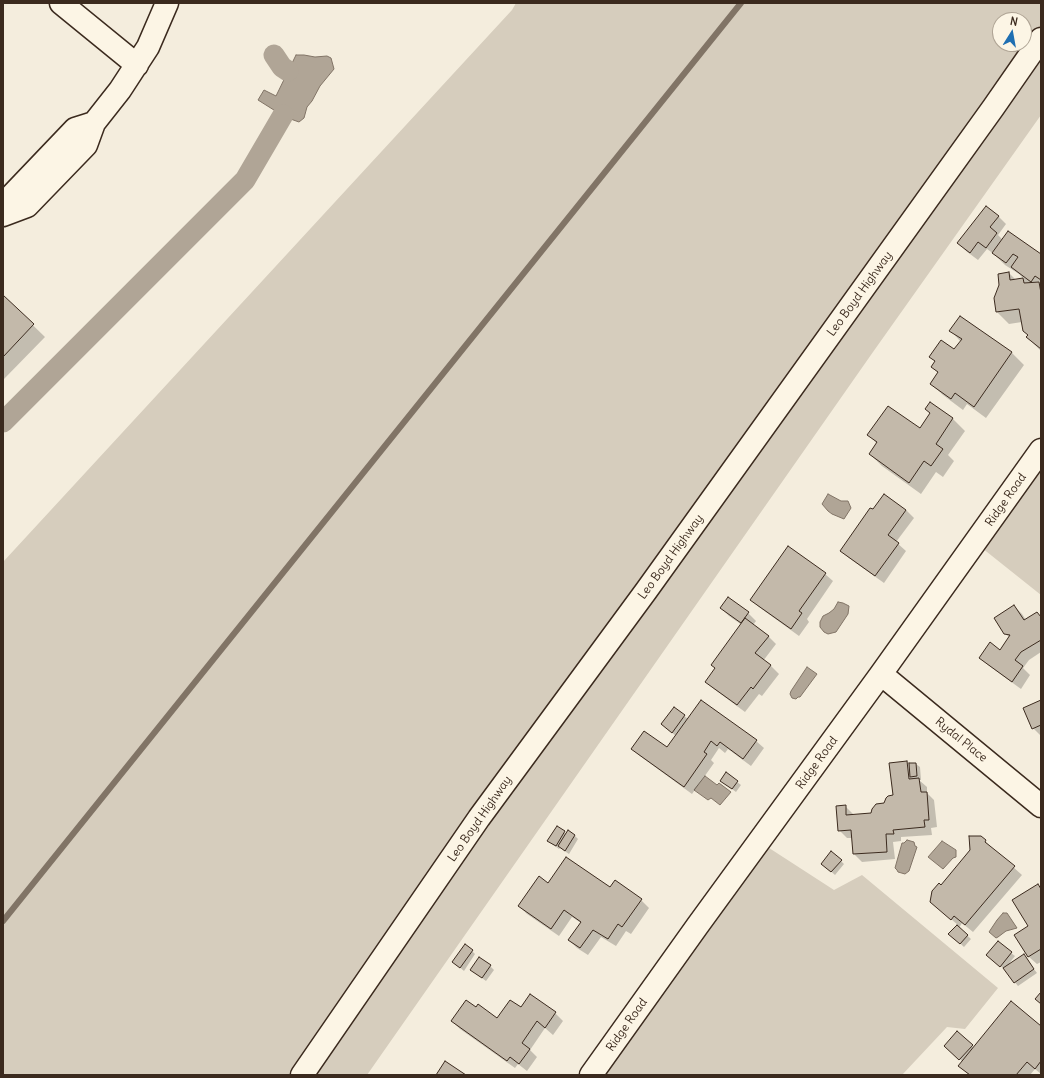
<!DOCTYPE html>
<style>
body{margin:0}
#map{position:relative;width:1044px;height:1078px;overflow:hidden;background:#f4eddd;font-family:Delius,sans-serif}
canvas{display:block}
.frame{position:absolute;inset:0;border:4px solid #3b2a1e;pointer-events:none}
.north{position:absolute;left:992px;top:12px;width:40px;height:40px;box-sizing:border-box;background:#fcf5e5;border:1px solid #afa495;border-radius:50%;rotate:11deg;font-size:11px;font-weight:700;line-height:16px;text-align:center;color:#3b2a1e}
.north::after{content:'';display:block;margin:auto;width:14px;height:18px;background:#1f6fb2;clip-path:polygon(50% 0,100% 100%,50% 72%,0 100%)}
</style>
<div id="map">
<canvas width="1044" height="1078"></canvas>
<div class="frame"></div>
<div class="north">N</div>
</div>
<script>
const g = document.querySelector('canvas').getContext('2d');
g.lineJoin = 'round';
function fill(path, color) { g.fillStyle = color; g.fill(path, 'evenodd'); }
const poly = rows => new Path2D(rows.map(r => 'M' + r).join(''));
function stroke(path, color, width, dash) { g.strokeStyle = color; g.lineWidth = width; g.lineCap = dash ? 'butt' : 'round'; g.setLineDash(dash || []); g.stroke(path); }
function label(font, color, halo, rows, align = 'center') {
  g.font = font + ' Delius,sans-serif'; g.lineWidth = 4; g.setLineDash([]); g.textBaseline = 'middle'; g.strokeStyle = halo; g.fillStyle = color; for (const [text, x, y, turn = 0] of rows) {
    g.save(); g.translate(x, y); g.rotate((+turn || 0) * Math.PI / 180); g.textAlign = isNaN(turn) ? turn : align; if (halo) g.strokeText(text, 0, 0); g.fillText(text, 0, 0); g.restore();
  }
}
const green = poly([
 [516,3,1041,3,1041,115,873,352,367,1075,3,1075,3,562,512,10],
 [1000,20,1024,20,1024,44,1000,44],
 [1041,469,1041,595,982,548],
 [766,846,834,890,862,875,998,988,965,1029,947,1027,902,1075,604,1075]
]);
const water = poly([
 [296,55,304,55,315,57,327,56,331,58,334,69,320,86,312,101,307,107,304,118,299,122,285,117,258,100,264,90,276,96,296,55],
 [828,494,841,501,848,501,851,508,844,519,832,514,828,511,822,504,828,494],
 [838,602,843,603,849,606,848,614,836,632,828,634,824,632,820,627,820,622,823,616,829,613,834,609,838,602],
 [807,667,817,674,800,697,798,697,796,699,792,698,790,694,791,691,807,667],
 [705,776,717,785,719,783,731,792,720,805,711,798,708,800,694,790,705,776],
 [907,840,914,842,915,846,917,847,909,871,905,874,898,872,897,870,895,868,902,843,904,843,907,840],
 [942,841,956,850,956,857,953,858,943,869,928,857,942,841],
 [1003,913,1007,913,1017,928,1006,931,998,937,996,938,989,932,997,920,1003,913]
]);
const shadow = poly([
 [998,216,1006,224,998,235,1003,240,1041,255,1041,351,1027,337,1028,335,1022,322,1009,324,997,312,1009,273,1016,280,1024,279,1019,274,1005,265,994,254,987,249,978,260,966,251,959,243],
 [3,296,45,337,4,379,3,378],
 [960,317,1012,353,1024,365,986,418,967,404,963,410,943,395,931,384,938,373,932,367,936,362,930,357,955,351,961,342,951,331],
 [930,403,953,419,965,431,948,455,954,461,943,477,936,472,921,494,882,466,870,454,877,444,869,435,920,429,931,414,926,409],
 [884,495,906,510,914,518,896,542,906,551,884,583,849,558,841,551],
 [825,574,833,581,807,619,809,622,799,636,759,607,751,600],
 [728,599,748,613,756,621,753,625,768,636,776,644,763,661,771,666,779,674,762,696,759,694,745,712,714,689,706,682,716,668,742,625,729,616,721,608],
 [1014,606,1022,614,1026,620,1037,613,1041,617,1041,652,1029,660,1023,668,1030,675,1021,689,988,665,980,658,1000,651,1010,638,1005,633],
 [1041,701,1041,736,1033,728],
 [674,708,688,719,756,741,764,748,751,766,728,749,725,753,719,748,711,760,714,763,692,794,640,756,632,749,667,748,676,736,666,728],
 [907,762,909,764,916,764,920,767,921,780,919,780,927,787,927,793,934,800,937,827,931,828,932,835,901,837,901,841,893,842,895,859,862,862,854,854,853,838,847,838,839,830,845,806,853,814,853,815,872,814,894,796],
 [721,781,737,782,741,785,736,792],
 [558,828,567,834,574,835,578,839,569,854,560,848,559,849,552,844,549,841],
 [981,837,993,849,1022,875,973,932,962,923,959,928,971,939,964,947,950,934,958,925,931,902,941,886,971,851],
 [841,861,844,864,835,875,826,867],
 [615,882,641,900,649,908,631,934,626,931,616,946,601,937,588,955,577,948,569,940,581,923,572,917,559,936,527,914,519,906,548,884,610,889],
 [1038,885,1041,888,1041,962,1037,964,1029,957,1015,935,1030,926],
 [472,951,475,954,464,971,457,965],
 [1011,953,1015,956,1008,965,1023,955,1037,973,1018,986,1004,969,991,959],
 [490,966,494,970,486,981,471,970],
 [531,995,555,1013,563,1021,553,1035,545,1028,530,1050,537,1057,527,1071,518,1064,515,1068,460,1029,452,1021,498,1020,521,1009],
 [1041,1027,1041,1074,1035,1069,1030,1075,969,1075,960,1066,963,1062,945,1046,957,1033,974,1048]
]);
const stream = poly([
 [3,921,741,3]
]);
const canal = poly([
 [274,55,282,67,288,71],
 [3,422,245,180,283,115]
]);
const building = poly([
 [986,206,999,216,990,227,997,233,986,248,978,242,970,253,957,243,986,206],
 [1008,231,1041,254,1041,280,1035,276,1031,282,1011,267,1018,257,1013,254,1006,263,992,253,1008,231],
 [1009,272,1010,280,1023,278,1024,283,1039,282,1041,293,1041,349,1026,337,1028,335,1023,331,1019,309,996,312,994,298,999,285,998,274,1009,272],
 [3,295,34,324,3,357,3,295],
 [960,316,1012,352,974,407,955,393,951,399,930,384,938,372,931,367,935,361,929,357,941,340,954,349,962,339,949,331,960,316],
 [930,402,953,418,936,444,943,449,931,466,924,461,909,483,869,454,877,442,867,435,888,406,920,428,930,413,925,409,930,402],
 [884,494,906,510,888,535,899,543,875,576,840,551,870,508,873,509,884,494],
 [788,546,826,573,799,611,802,613,791,629,750,600,788,546],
 [728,597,749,612,741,623,720,608,728,597],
 [1014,605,1024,620,1037,612,1041,617,1041,640,1021,652,1015,660,1023,666,1012,682,979,658,990,642,1000,650,1010,635,1004,634,994,618,1014,605],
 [745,618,769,636,755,653,771,665,753,689,751,687,737,705,705,682,715,668,711,665,745,618],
 [701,700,757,740,743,759,720,742,717,746,711,741,704,752,707,754,684,787,631,749,644,731,667,747,701,700],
 [1041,700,1041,725,1032,729,1023,708,1041,700],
 [674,707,685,715,672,733,661,724,674,707],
 [907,761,909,779,919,778,921,792,927,792,929,820,924,820,925,827,893,830,894,834,886,834,887,852,853,854,851,830,838,831,836,806,846,805,846,815,871,813,872,809,876,804,884,803,886,798,888,796,893,795,889,763,907,761],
 [909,763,916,763,917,776,910,777,909,763],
 [726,772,738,781,732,789,720,781,726,772],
 [557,826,565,831,556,846,547,841,557,826],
 [568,830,575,835,565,851,558,846,568,830],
 [969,836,981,836,986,840,985,842,1015,866,965,925,954,916,951,920,930,902,932,891,939,883,941,885,970,850,969,836],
 [831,851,842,860,831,872,821,864,831,851],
 [566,857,610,887,615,880,642,899,622,927,618,924,608,939,593,930,580,948,568,940,581,922,564,910,551,929,518,906,539,876,548,883,566,857],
 [1038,884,1041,889,1041,949,1028,957,1014,935,1028,926,1012,900,1038,884],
 [957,925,968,935,960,944,948,934,957,925],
 [998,941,1012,952,1000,967,986,955,998,941],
 [465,944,473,950,460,968,452,962,465,944],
 [1024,954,1034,969,1014,983,1003,968,1024,954],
 [479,957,491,965,482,978,470,970,479,957],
 [1041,992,1041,1004,1035,999,1041,992],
 [530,994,556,1012,545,1028,537,1021,522,1043,530,1049,519,1064,510,1057,507,1061,451,1021,466,1000,476,1007,478,1004,497,1018,510,1000,521,1007,530,994],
 [1011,1001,1041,1026,1041,1061,1035,1069,1027,1062,1016,1075,970,1075,958,1066,1011,1001],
 [957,1031,973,1045,959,1060,944,1046,957,1031],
 [445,1061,466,1075,436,1075,445,1061]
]);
const minor = poly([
 [61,3,137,65],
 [3,215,27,206,86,145,94,123,120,90,148,47,167,3],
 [3,215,12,195,75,129,94,123],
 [881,674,1041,806],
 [591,1075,698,925,881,674,1041,450]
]);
const highway = poly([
 [302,1075,479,818,646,591,993,108,1041,39]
]);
const streetNames = [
 ["Leo Boyd Highway",860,294,-54],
 ["Ridge Road",1006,500,-55],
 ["Leo Boyd Highway",671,557,-54],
 ["Rydal Place",961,740,39],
 ["Ridge Road",817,763,-54],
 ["Leo Boyd Highway",480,819,-55],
 ["Ridge Road",627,1025,-55]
];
fill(green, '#d6cdbd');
fill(water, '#b0a596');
stroke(water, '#817466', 1);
fill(shadow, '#0003');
stroke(stream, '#817466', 6);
stroke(canal, '#b0a596', 21);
fill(building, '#c3b9aa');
stroke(building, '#3b2a1e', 1);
stroke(minor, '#3b2a1e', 25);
stroke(highway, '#3b2a1e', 25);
stroke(minor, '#fcf5e5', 22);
stroke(highway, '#fcf5e5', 22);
label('12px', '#3b2a1e', '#fcf5e5', streetNames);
</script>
